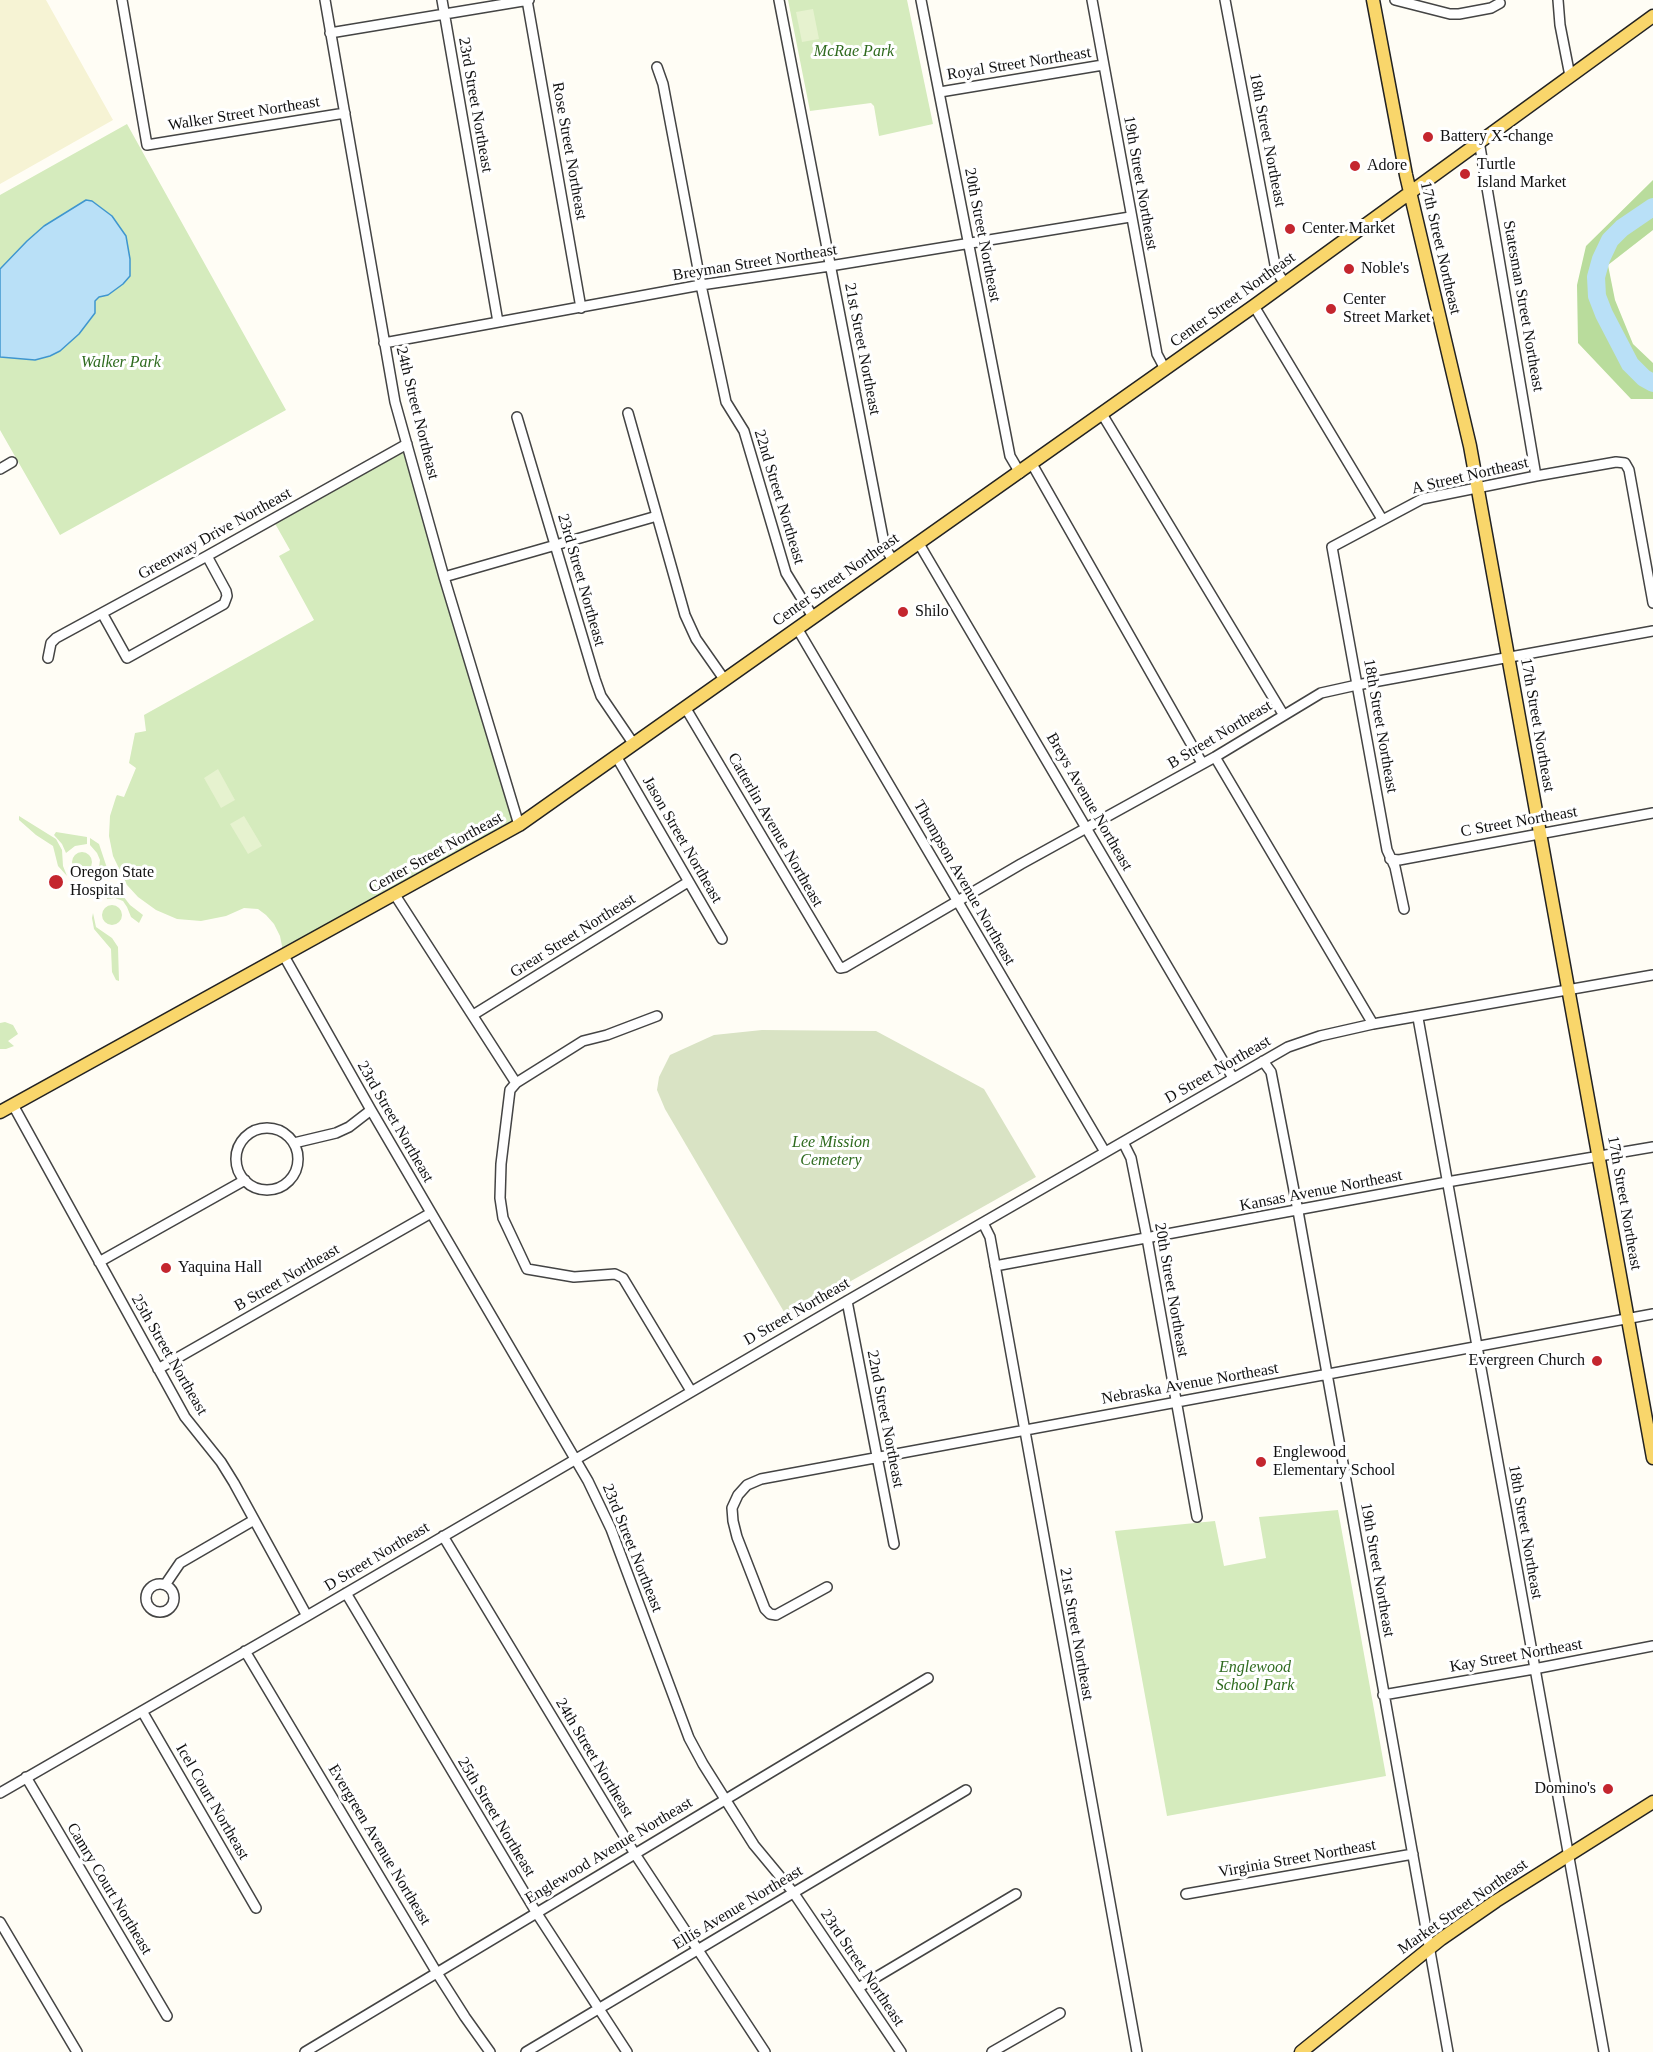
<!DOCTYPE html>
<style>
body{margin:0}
canvas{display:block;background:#fffdf5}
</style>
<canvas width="1653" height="2052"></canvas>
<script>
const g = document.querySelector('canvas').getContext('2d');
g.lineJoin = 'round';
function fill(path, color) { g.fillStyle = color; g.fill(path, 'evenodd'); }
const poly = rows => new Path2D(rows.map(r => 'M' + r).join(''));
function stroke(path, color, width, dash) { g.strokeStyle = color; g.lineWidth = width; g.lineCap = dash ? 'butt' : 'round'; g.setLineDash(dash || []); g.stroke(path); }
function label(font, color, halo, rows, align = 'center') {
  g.font = font + ' Georgia,serif'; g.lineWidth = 6; g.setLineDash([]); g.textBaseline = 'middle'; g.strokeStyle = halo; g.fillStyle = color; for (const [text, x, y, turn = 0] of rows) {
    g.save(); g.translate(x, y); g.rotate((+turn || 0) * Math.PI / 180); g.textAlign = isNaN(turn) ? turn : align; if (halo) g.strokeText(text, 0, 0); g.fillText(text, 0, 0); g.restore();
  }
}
const farmland = poly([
 [0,0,46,0,113,120,0,184]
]);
const green = poly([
 [788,0,907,0,933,124,879,136,874,106,871,103,810,111],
 [127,124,286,410,60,535,0,430,0,195],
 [407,444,519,825,284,956,280,936,274,924,266,915,258,909,244,908,226,916,201,921,177,919,156,910,138,897,127,885,113,856,109,836,110,816,116,797,117,795,124,797,136,768,129,763,135,733,146,731,144,715,314,620,279,556,290,550,273,520],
 [19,816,56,839,62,850,63,866,67,876,58,866,53,846,36,835,19,820],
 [56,832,87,837,87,844,75,846,66,853,62,844,54,835],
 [90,838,99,844,110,877,104,880,98,880,94,875,99,868,100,860,97,853,90,845],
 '72 862a10 10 0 1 1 20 0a10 10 0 1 1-20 0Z',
 [114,884,130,905,143,915,139,923,131,917,127,907,123,901,115,898,107,899,106,890],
 '102 915a10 10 0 1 1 20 0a10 10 0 1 1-20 0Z',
 [93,913,96,927,112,938,118,947,119,981,116,980,112,972,111,949,94,929,92,918],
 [5,1022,13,1025,18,1034,8,1041,14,1046,6,1049,0,1049,0,1023],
 [1338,1510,1386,1776,1167,1816,1115,1531,1215,1521,1224,1566,1266,1558,1259,1517]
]);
const forest = poly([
 [1653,180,1653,230,1608,265,1615,300,1633,344,1653,363,1653,399,1631,399,1578,343,1577,285,1586,246]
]);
const cemetery = poly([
 [762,1030,876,1031,984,1089,1036,1177,787,1317,665,1109,657,1090,659,1077,670,1055,714,1035]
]);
const pitch = poly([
 [813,9,819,39,802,42,796,12],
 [218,769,235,800,221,808,204,778],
 [244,816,262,846,248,854,230,824]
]);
const water = poly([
 [86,200,92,201,112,216,126,236,130,259,130,276,123,284,108,295,99,297,95,301,95,313,79,334,60,351,50,356,35,360,0,357,0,269,27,241,44,226,86,200]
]);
const river = poly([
 [1653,207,1622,228,1610,240,1601,259,1596,277,1597,296,1604,314,1630,364,1644,378,1653,383]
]);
const minor = poly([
 [122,0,147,145,345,113],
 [325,0,395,402,444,577,519,825],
 [442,0,498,322],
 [527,0,581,308],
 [779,0,885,548,893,560],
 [921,0,1010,456,1020,473],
 [1092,0,1157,354,1165,369],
 [1225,0,1276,270,1285,284],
 [1395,0,1450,14,1459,14,1491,8,1500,3],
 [1558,0,1560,25,1570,76],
 [330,33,529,0],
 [657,67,663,84,701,285,726,402,744,431,786,573,813,617],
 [940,92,1103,65],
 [1479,141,1536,476],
 [1254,306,1382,519],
 [384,343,701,285,830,266,1130,217],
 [628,413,685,615,696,639,724,679],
 [1102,414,1283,714],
 [517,417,595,679,601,696,633,743],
 [1032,464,1202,763],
 [0,469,12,462],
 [918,542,1233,1078],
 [444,577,657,516],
 [102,613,127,658,224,604,227,596,226,591,207,556],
 [797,628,1105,1152],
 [48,658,51,643,56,638,207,556,407,444],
 [685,707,840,968,845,967,1021,864,1215,757,1321,693,1357,685,1653,631],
 [616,756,722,939],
 [1215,757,1373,1024],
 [1390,859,1399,860,1653,813],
 [395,895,516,1083],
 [1404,909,1395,867,1387,850,1332,547,1422,499,1536,476,1616,462,1625,463,1629,470,1653,603],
 [284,956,371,1110,588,1481,611,1529,689,1738,703,1764,754,1845,793,1892,901,2052],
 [473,1015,688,882],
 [657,1016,607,1035,583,1041,516,1083,510,1090,501,1164,500,1198,503,1218,527,1269,574,1277,615,1274,623,1278,691,1391],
 [1418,1018,1604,2052],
 [1263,1061,1271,1072,1298,1211,1448,2052],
 [13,1105,185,1417,221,1462,234,1483,307,1616],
 '236 1159a31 31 0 1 1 62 0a31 31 0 1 1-62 0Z',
 [1123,1142,1131,1158,1147,1238,1197,1517],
 [294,1143,336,1133,349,1127,371,1110],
 [983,1223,990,1237,1137,2052],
 [99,1262,245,1180],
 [995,1266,1447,1182,1653,1147],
 [847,1301,894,1544],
 [158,1369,431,1213],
 [443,1536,635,1854,765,2052],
 '146 1598a14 14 0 1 1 28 0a14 14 0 1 1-28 0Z',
 [165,1585,180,1563,254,1520],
 [827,1587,776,1615,770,1614,765,1609,737,1537,733,1521,732,1508,738,1495,747,1485,761,1479,1653,1314],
 [346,1593,536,1912,627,2052],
 [245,1651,437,1973,465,2017,490,2052],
 [1383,1695,1534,1669,1653,1646],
 [142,1711,256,1908],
 [26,1777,167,2016],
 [0,1793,307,1616,847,1301,1288,1047,1320,1036,1373,1024,1653,975],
 [1186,1894,1413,1854],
 [0,1922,77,2052],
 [858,1988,1016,1894],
 [305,2052,928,1678],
 [526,2052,966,1790],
 [992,2052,1060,2013]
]);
const major = poly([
 [1373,0,1406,175,1470,446,1653,1458],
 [0,1112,519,825,1254,306,1653,16],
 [1301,2052,1441,1939,1496,1901,1653,1802]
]);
const markers = [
 [1428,137,6,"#c4262e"],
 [1355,166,6,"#c4262e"],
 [1465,174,6,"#c4262e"],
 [1290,229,6,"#c4262e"],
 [1349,269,6,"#c4262e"],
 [1331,309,6,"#c4262e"],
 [903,612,6,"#c4262e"],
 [56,882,8,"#c4262e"],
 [166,1268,6,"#c4262e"],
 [1597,1361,6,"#c4262e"],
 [1261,1462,6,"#c4262e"],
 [1608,1789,6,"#c4262e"]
];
const parkNames = [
 ["McRae Park",854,52],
 ["Walker Park",121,363],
 ["Lee Mission",831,1143],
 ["Cemetery",831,1161],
 ["Englewood",1255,1668],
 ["School Park",1255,1686]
];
const streetNames = [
 ["Royal Street Northeast",1019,64,-9],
 ["23rd Street Northeast",475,105,80],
 ["Walker Street Northeast",244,114,-9],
 ["18th Street Northeast",1267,140,79],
 ["Rose Street Northeast",569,151,80],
 ["19th Street Northeast",1140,183,80],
 ["20th Street Northeast",982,235,79],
 ["17th Street Northeast",1440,248,77],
 ["Breyman Street Northeast",755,263,-9],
 ["Center Street Northeast",1233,300,-36],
 ["Statesman Street Northeast",1523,306,80],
 ["21st Street Northeast",862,349,79],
 ["24th Street Northeast",417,413,76],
 ["A Street Northeast",1470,476,-13],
 ["22nd Street Northeast",779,497,73],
 ["Greenway Drive Northeast",215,534,-29],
 ["23rd Street Northeast",581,580,74],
 ["Center Street Northeast",836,580,-35],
 ["17th Street Northeast",1537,725,80],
 ["18th Street Northeast",1380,726,80],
 ["B Street Northeast",1220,735,-31],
 ["Breys Avenue Northeast",1089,802,60],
 ["C Street Northeast",1519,822,-10],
 ["Catterlin Avenue Northeast",775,830,60],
 ["Jason Street Northeast",682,840,60],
 ["Center Street Northeast",436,853,-29],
 ["Thompson Avenue Northeast",964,883,60],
 ["Grear Street Northeast",573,936,-32],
 ["D Street Northeast",1218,1070,-30],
 ["23rd Street Northeast",395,1122,60],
 ["Kansas Avenue Northeast",1321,1191,-11],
 ["17th Street Northeast",1624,1203,80],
 ["B Street Northeast",287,1278,-30],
 ["20th Street Northeast",1171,1290,80],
 ["D Street Northeast",797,1312,-30],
 ["25th Street Northeast",169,1355,60],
 ["Nebraska Avenue Northeast",1190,1384,-10],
 ["22nd Street Northeast",885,1419,79],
 ["18th Street Northeast",1525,1532,80],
 ["23rd Street Northeast",632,1548,68],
 ["D Street Northeast",377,1557,-31],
 ["19th Street Northeast",1377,1570,80],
 ["21st Street Northeast",1076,1634,80],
 ["Kay Street Northeast",1516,1656,-10],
 ["24th Street Northeast",594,1758,59],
 ["Icel Court Northeast",212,1802,60],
 ["25th Street Northeast",496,1817,59],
 ["Evergreen Avenue Northeast",379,1845,59],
 ["Englewood Avenue Northeast",609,1851,-31],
 ["Virginia Street Northeast",1297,1859,-10],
 ["Camry Court Northeast",109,1889,59],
 ["Market Street Northeast",1463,1907,-35],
 ["Ellis Avenue Northeast",738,1908,-31],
 ["23rd Street Northeast",862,1968,56]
];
const poiNames = [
 ["Battery X-change",1440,137],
 ["Turtle",1477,165],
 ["Island Market",1477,183],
 ["Adore",1367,166],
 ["Center Market",1302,229],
 ["Noble's",1361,269],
 ["Center",1343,300],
 ["Street Market",1343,318],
 ["Shilo",915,612],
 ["Oregon State",70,873],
 ["Hospital",70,891],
 ["Yaquina Hall",178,1268],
 ["Evergreen Church",1585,1361,"right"],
 ["Englewood",1273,1453],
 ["Elementary School",1273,1471],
 ["Domino's",1596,1789,"right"]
];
fill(farmland, '#f6f3d4');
fill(green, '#d5ebbd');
fill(forest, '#b9dc9c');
fill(cemetery, '#d9e3c4');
fill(pitch, '#e6f2cf');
fill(water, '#b9e0f7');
stroke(water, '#3f96cf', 1.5);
stroke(river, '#b9e0f7', 18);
stroke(minor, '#444', 12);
stroke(major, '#222', 15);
stroke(minor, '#fff', 9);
stroke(major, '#f9d66b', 12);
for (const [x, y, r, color] of markers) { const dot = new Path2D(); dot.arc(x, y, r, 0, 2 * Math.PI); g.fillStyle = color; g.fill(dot); stroke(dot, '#fff', 2); }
label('italic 16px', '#2f6b1f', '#fff', parkNames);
label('16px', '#111', '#fff', streetNames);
label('16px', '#111', '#fff', poiNames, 'left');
</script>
